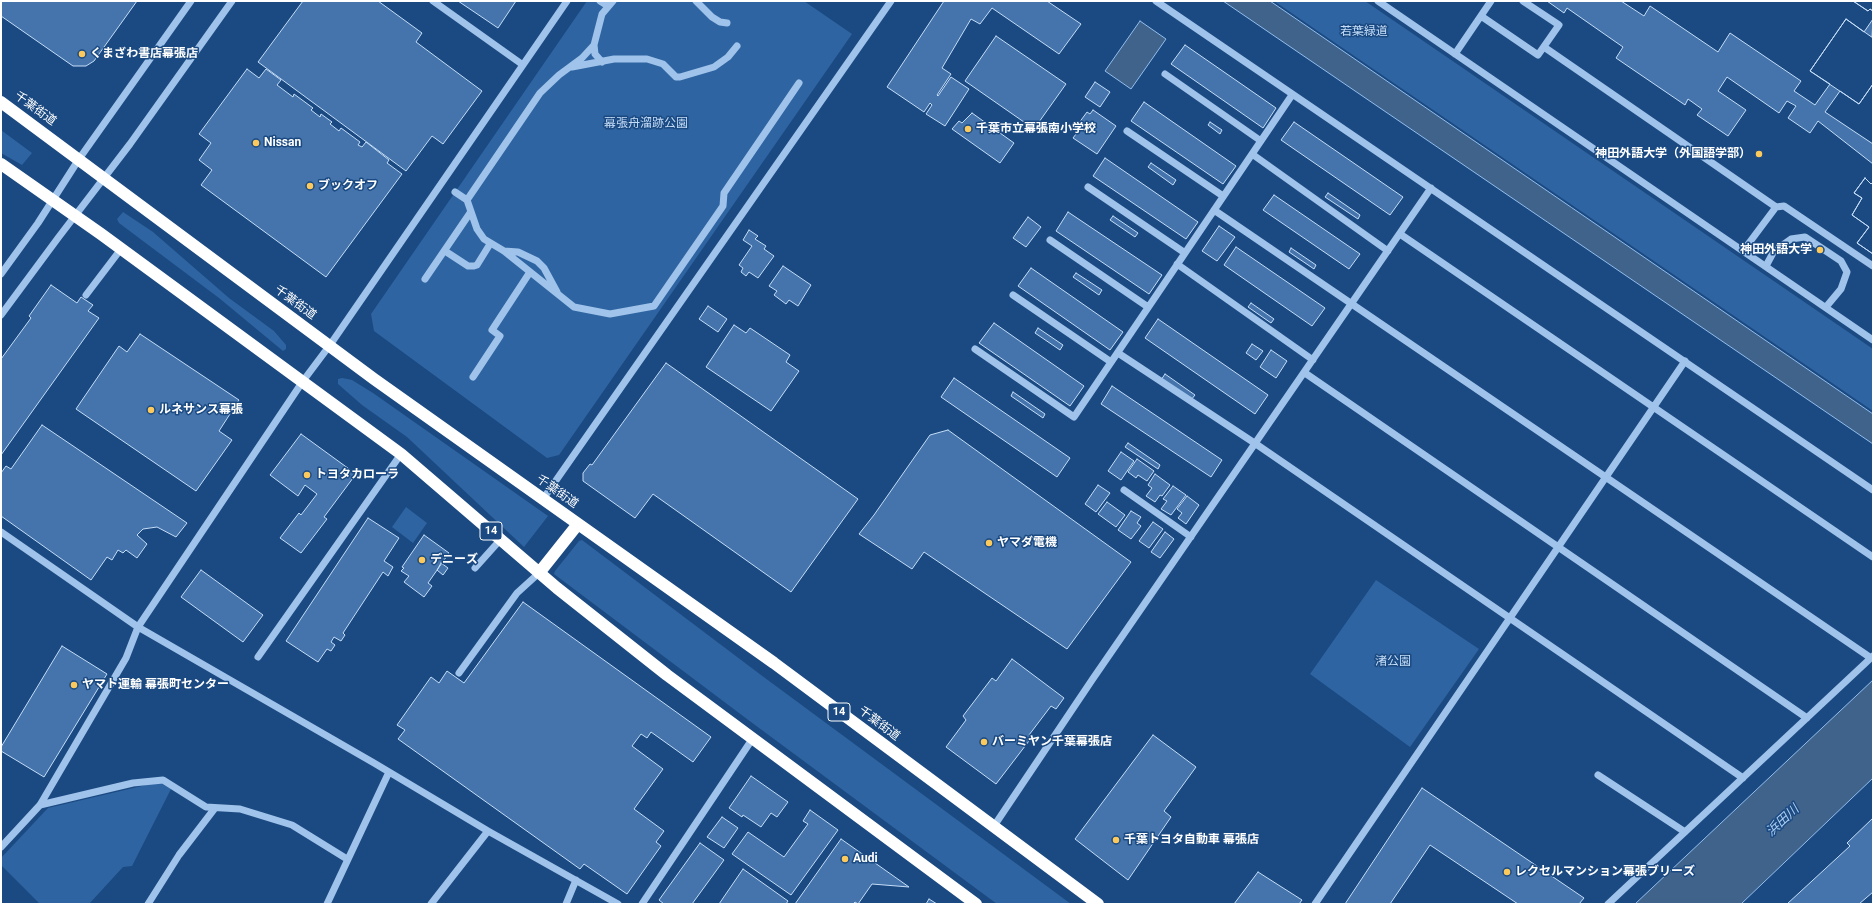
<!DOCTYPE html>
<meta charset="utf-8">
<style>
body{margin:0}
#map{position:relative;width:1874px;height:905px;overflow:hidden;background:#1b4a82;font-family:Roboto,sans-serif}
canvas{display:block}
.frame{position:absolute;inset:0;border:2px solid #fff;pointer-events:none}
</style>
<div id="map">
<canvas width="1874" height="905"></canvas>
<div class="frame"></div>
</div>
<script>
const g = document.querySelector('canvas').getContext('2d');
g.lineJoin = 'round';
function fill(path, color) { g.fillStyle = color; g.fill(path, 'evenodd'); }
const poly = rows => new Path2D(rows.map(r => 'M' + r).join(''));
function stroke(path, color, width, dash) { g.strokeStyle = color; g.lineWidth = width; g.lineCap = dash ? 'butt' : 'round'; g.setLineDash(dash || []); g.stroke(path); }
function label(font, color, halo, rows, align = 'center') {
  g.font = font + ' Roboto,"Noto Sans JP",sans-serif'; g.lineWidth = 3; g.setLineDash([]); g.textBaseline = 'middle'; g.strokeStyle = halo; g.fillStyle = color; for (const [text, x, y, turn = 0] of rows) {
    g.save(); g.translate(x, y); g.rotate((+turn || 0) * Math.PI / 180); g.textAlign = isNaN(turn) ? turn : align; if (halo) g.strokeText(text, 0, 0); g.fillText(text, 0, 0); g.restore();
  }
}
const green = poly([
 [587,1,804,1,852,34,559,455,547,458,374,331,371,314],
 [1274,1,1365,1,1873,349,1873,411],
 [1,130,32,153,22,165,1,153],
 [123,212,153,232,229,298,274,331,286,345,286,349,283,351,219,298,119,223,117,219],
 [342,378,352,380,373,393,548,516,524,547,407,437,362,405,338,384,338,379],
 [406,507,427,523,413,543,392,527],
 [582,540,761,675,1071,904,997,904,751,722,554,574,555,571,579,541],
 [1376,580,1479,649,1410,747,1310,674],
 [159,782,171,789,132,866,123,867,89,904,40,904,1,865,1,858,48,808]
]);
const water = poly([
 [1223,1,1270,1,1873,414,1873,444,1223,1],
 [1140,21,1166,39,1131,89,1105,71,1140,21],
 [1873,680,1873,778,1741,904,1635,904,1873,680]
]);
const building = poly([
 [1,1,137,1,94,61,86,66,73,66,1,16,1,1],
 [303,1,378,1,422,33,416,42,482,91,443,144,432,136,406,171,258,62,303,1],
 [458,1,516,1,498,28,458,1],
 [944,1,1047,1,1081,24,1059,54,992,8,980,24,971,19,942,68,951,74,937,95,938,96,951,77,969,89,945,126,926,114,932,105,930,103,924,112,887,87,944,1],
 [1547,1,1621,1,1644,16,1650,6,1718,52,1730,33,1801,81,1794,91,1815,105,1830,84,1810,71,1846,19,1864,32,1873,19,1872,37,1873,38,1873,84,1859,104,1840,91,1825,112,1873,144,1873,164,1818,121,1810,133,1788,118,1796,106,1787,101,1779,113,1727,77,1718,91,1746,110,1728,136,1697,115,1702,109,1688,99,1685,105,1616,58,1623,47,1567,8,1564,13,1547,1],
 [1853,1,1873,1,1873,11,1870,9,1868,11,1853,1],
 [1853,1,1873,1,1873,11,1870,9,1868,11,1853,1],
 [1846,19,1873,38,1873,84,1859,104,1810,71,1846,19],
 [996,36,1066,84,1034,129,965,81,996,36],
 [1185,45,1276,108,1263,128,1171,64,1185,45],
 [247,69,259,78,266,69,281,80,277,85,293,97,294,94,313,108,311,110,320,117,321,114,332,122,330,124,339,131,341,128,360,142,358,145,362,147,366,142,389,160,387,163,402,174,326,277,201,185,212,170,199,160,211,143,199,134,247,69],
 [1095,82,1110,92,1100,107,1085,97,1095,82],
 [1144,102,1236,166,1223,184,1131,121,1144,102],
 [1093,110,1116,126,1097,154,1073,138,1079,130,1076,127,1087,112,1090,114,1093,110],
 [972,113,1014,143,1000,163,952,129,959,121,962,123,972,113],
 [1210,122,1222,130,1220,134,1208,125,1210,122],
 [1294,122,1403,197,1390,215,1281,140,1294,122],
 [1105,158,1198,222,1186,239,1093,176,1105,158],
 [1151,163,1176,180,1173,185,1148,167,1151,163],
 [1865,178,1871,184,1873,182,1873,254,1857,243,1869,227,1852,215,1862,198,1854,193,1865,178],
 [1865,178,1871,184,1873,182,1873,254,1857,243,1869,227,1852,215,1862,198,1854,193,1865,178],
 [1328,193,1360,215,1358,219,1325,197,1328,193],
 [1274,195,1360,254,1349,269,1263,210,1274,195],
 [1068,212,1162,275,1149,294,1056,231,1068,212],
 [1113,216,1138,233,1135,237,1110,220,1113,216],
 [1028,217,1041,227,1026,247,1013,238,1028,217],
 [1219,226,1235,237,1217,261,1202,251,1219,226],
 [749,230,758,236,755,239,766,246,764,249,774,256,758,278,749,272,746,276,741,272,743,268,739,265,752,246,743,240,749,230],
 [1236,247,1325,308,1312,326,1224,265,1236,247],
 [1291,248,1316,265,1314,269,1289,252,1291,248],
 [783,266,811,285,798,306,789,300,786,304,774,295,777,291,769,286,783,266],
 [1031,268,1123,332,1110,350,1018,286,1031,268],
 [1076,273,1102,290,1099,295,1073,277,1076,273],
 [51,285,77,303,81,297,93,305,88,311,99,318,1,455,1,359,31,318,29,316,51,285],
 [1251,303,1274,319,1271,323,1248,307,1251,303],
 [708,306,727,319,718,332,699,319,708,306],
 [1158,319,1268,395,1255,414,1145,338,1158,319],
 [994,323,1084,386,1070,406,979,343,994,323],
 [734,325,746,333,750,328,790,355,786,362,799,371,771,411,706,367,734,325],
 [1038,328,1063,345,1060,350,1035,333,1038,328],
 [140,334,239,400,219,431,232,440,196,491,76,409,119,346,127,352,140,334],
 [1252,344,1263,351,1256,360,1246,353,1252,344],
 [1271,350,1287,361,1276,378,1260,367,1271,350],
 [666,363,858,499,791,592,653,494,635,518,583,481,583,473,590,464,592,465,666,363],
 [1165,374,1195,395,1191,400,1161,380,1165,374],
 [954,378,1070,458,1057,477,941,397,954,378],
 [1112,386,1222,460,1211,477,1101,404,1112,386],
 [1013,392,1045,414,1043,418,1011,396,1013,392],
 [42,425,187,523,176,537,157,527,143,529,137,535,147,544,137,558,126,550,123,553,118,550,112,560,107,557,91,580,1,516,1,473,6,466,11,469,42,425],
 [948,430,1131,562,1067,649,924,552,912,569,859,534,874,515,930,435,948,430],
 [301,434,356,474,324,517,327,519,301,553,280,538,299,513,301,515,317,494,305,485,298,496,270,475,301,434],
 [1128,443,1160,465,1158,469,1125,447,1128,443],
 [1121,452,1134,461,1121,480,1108,471,1121,452],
 [1137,459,1154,471,1147,481,1138,475,1136,478,1128,472,1137,459],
 [1155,474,1170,485,1162,496,1160,495,1155,502,1146,496,1152,488,1148,485,1155,474],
 [1098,485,1110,493,1096,512,1085,504,1098,485],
 [1173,486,1186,495,1171,515,1161,509,1167,501,1163,499,1173,486],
 [1187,496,1199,505,1186,524,1178,518,1182,513,1177,509,1187,496],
 [1107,502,1125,515,1116,527,1098,514,1107,502],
 [1131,511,1141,517,1137,523,1141,526,1131,539,1118,530,1131,511],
 [368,518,399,538,384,561,393,567,388,576,383,572,343,633,345,635,341,641,334,637,331,642,335,645,331,651,327,649,318,662,286,641,368,518],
 [1153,522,1163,529,1149,548,1139,541,1153,522],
 [1165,532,1174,539,1160,558,1151,552,1165,532],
 [424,535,449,553,428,583,432,586,424,597,404,582,409,576,401,571,404,568,402,567,424,535],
 [441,563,448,568,443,575,437,570,441,563],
 [201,570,263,615,243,642,181,597,201,570],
 [523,602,711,737,693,762,651,732,647,738,641,734,632,746,663,769,634,809,664,831,656,842,661,846,627,894,584,864,580,869,398,739,405,730,397,725,431,677,439,683,447,671,464,683,523,602],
 [62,646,107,674,44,777,1,751,1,747,62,646],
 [1012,659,1064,698,1056,709,1051,706,1029,735,1032,737,996,784,946,747,966,720,963,716,992,678,996,681,1012,659],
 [1153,735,1196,767,1164,811,1171,817,1128,880,1075,839,1153,735],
 [751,776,788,802,777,817,771,813,761,827,743,815,742,817,729,808,751,776],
 [1422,788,1584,898,1579,904,1518,904,1430,845,1390,904,1345,904,1422,788],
 [810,810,838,830,791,895,732,854,748,832,784,857,808,824,803,821,810,810],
 [722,817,738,828,724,848,707,837,722,817],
 [1873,818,1873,892,1859,904,1787,904,1850,846,1847,843,1873,818],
 [841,839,868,858,909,887,872,884,858,904,855,902,853,904,795,904,841,839],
 [700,843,724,860,692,904,664,904,659,900,700,843],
 [743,869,788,901,786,904,719,904,743,869],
 [1258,872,1302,900,1299,904,1234,904,1258,872],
 [929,899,937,904,926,904,929,899]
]);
const minor = poly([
 [433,1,523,65],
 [600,1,608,6],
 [613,1,602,14,594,45,582,58,559,75,540,93,467,200,477,229,484,239,504,251,574,307,610,314,654,306,723,206,724,193,799,83],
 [696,1,712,17,720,22,727,23],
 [1156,1,1873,490],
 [1378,1,1873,340],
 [1481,16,1538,55,1559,25,1523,1],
 [594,45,595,54,602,62],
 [1544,47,1776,207],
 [1455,54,1491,1],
 [572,67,614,59,647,59,663,64,676,77,680,77,714,67,728,57,737,46],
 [1165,74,1261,141],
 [1127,131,1223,196],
 [1252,154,1388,251],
 [1088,187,1185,253],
 [455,192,467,200],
 [1214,210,1871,658],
 [1400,234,1873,557],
 [1050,240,1148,307],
 [445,251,468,266,474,266,477,265,490,244],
 [504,251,518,252,537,261,544,268,557,292],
 [1743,251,1776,207,1784,206,1873,266],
 [1177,264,1313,360],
 [1766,266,1774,251,1791,239,1805,237,1841,261,1847,272,1841,289,1826,307],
 [1,274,38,223,79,159,191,1],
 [425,279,470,213],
 [86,295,121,249],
 [1013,295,1111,362],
 [1,315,58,238,130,144,232,1],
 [975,349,1074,417,1292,95],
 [1118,353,1256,444,1743,778],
 [1305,373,1807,718],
 [473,377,500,336,492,330,530,272],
 [1124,490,1191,537],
 [543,499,891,1],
 [1,532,138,627,374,763,488,831,618,904],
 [475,568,501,539],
 [258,657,401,454],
 [459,673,517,593,539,573],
 [1598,775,1685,832],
 [40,805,133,783,163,780,206,807,240,809,292,825,347,859],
 [994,826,1092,680,1431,188],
 [1,847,40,805,126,658,138,627,303,381,330,345,567,1],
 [148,904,179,855,215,808],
 [327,904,389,772],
 [431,904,488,831],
 [566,904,576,880],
 [642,904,753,738],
 [1315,904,1685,361],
 [1608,904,1873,656]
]);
const highway = poly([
 [1,102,374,379,774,663,1098,904],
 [1,164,101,234,401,454,557,588,667,675,976,904],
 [539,573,578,524]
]);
const markers = [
 [82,54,4,"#fcca5c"],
 [968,129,4,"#fcca5c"],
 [256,143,4,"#fcca5c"],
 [1759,154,4,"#fcca5c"],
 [310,186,4,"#fcca5c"],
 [1820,250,4,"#fcca5c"],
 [151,410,4,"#fcca5c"],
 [307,475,4,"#fcca5c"],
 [989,543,4,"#fcca5c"],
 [422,560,4,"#fcca5c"],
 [74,685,4,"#fcca5c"],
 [984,742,4,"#fcca5c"],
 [1116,840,4,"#fcca5c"],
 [845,859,4,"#fcca5c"],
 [1507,872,4,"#fcca5c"]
];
const shields = [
 [491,531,22],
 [839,712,22]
];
const shieldNames = [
 ["14",491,531],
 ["14",839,712]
];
const parkNames = [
 ["若葉緑道",1364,32],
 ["幕張舟溜跡公園",646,124],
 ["渚公園",1393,662]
];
const poiNames = [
 ["くまざわ書店幕張店",90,54],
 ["千葉市立幕張南小学校",976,129],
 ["Nissan",264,143],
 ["神田外語大学（外国語学部）",1751,154,"right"],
 ["ブックオフ",318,186],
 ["神田外語大学",1812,250,"right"],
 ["ルネサンス幕張",159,410],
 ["トヨタカローラ",315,475],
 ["ヤマダ電機",997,543],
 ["デニーズ",430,560],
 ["ヤマト運輸 幕張町センター",82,685],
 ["バーミヤン千葉幕張店",992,742],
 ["千葉トヨタ自動車 幕張店",1124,840],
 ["Audi",853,859],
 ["レクセルマンション幕張ブリーズ",1515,872]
];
const streetNames = [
 ["千葉街道",35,109,36],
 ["千葉街道",295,303,36],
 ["千葉街道",557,492,35],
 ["千葉街道",879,724,37]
];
const waterNames = [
 ["浜田川",1783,821,-43]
];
fill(green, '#2e64a1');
fill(water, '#40638c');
stroke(water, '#92beed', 1);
fill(building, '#4474ab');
stroke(building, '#c4ddf8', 1);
stroke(minor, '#9fc3eb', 7);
stroke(highway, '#fff', 12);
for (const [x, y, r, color] of markers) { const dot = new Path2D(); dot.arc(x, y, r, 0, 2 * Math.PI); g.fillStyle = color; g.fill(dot); stroke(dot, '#1b4a82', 1.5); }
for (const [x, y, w] of shields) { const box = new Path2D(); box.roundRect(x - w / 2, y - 9, w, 18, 3); g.fillStyle = '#1b4a82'; g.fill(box); stroke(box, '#fff', 1); }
label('bold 11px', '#fff', null, shieldNames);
label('12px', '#c4ddf8', '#1b4a82', parkNames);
label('bold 12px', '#fff', '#1b4a82', poiNames, 'left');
label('12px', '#fff', '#1b4a82', streetNames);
label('italic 13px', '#abcdf2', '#1b4a82', waterNames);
</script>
